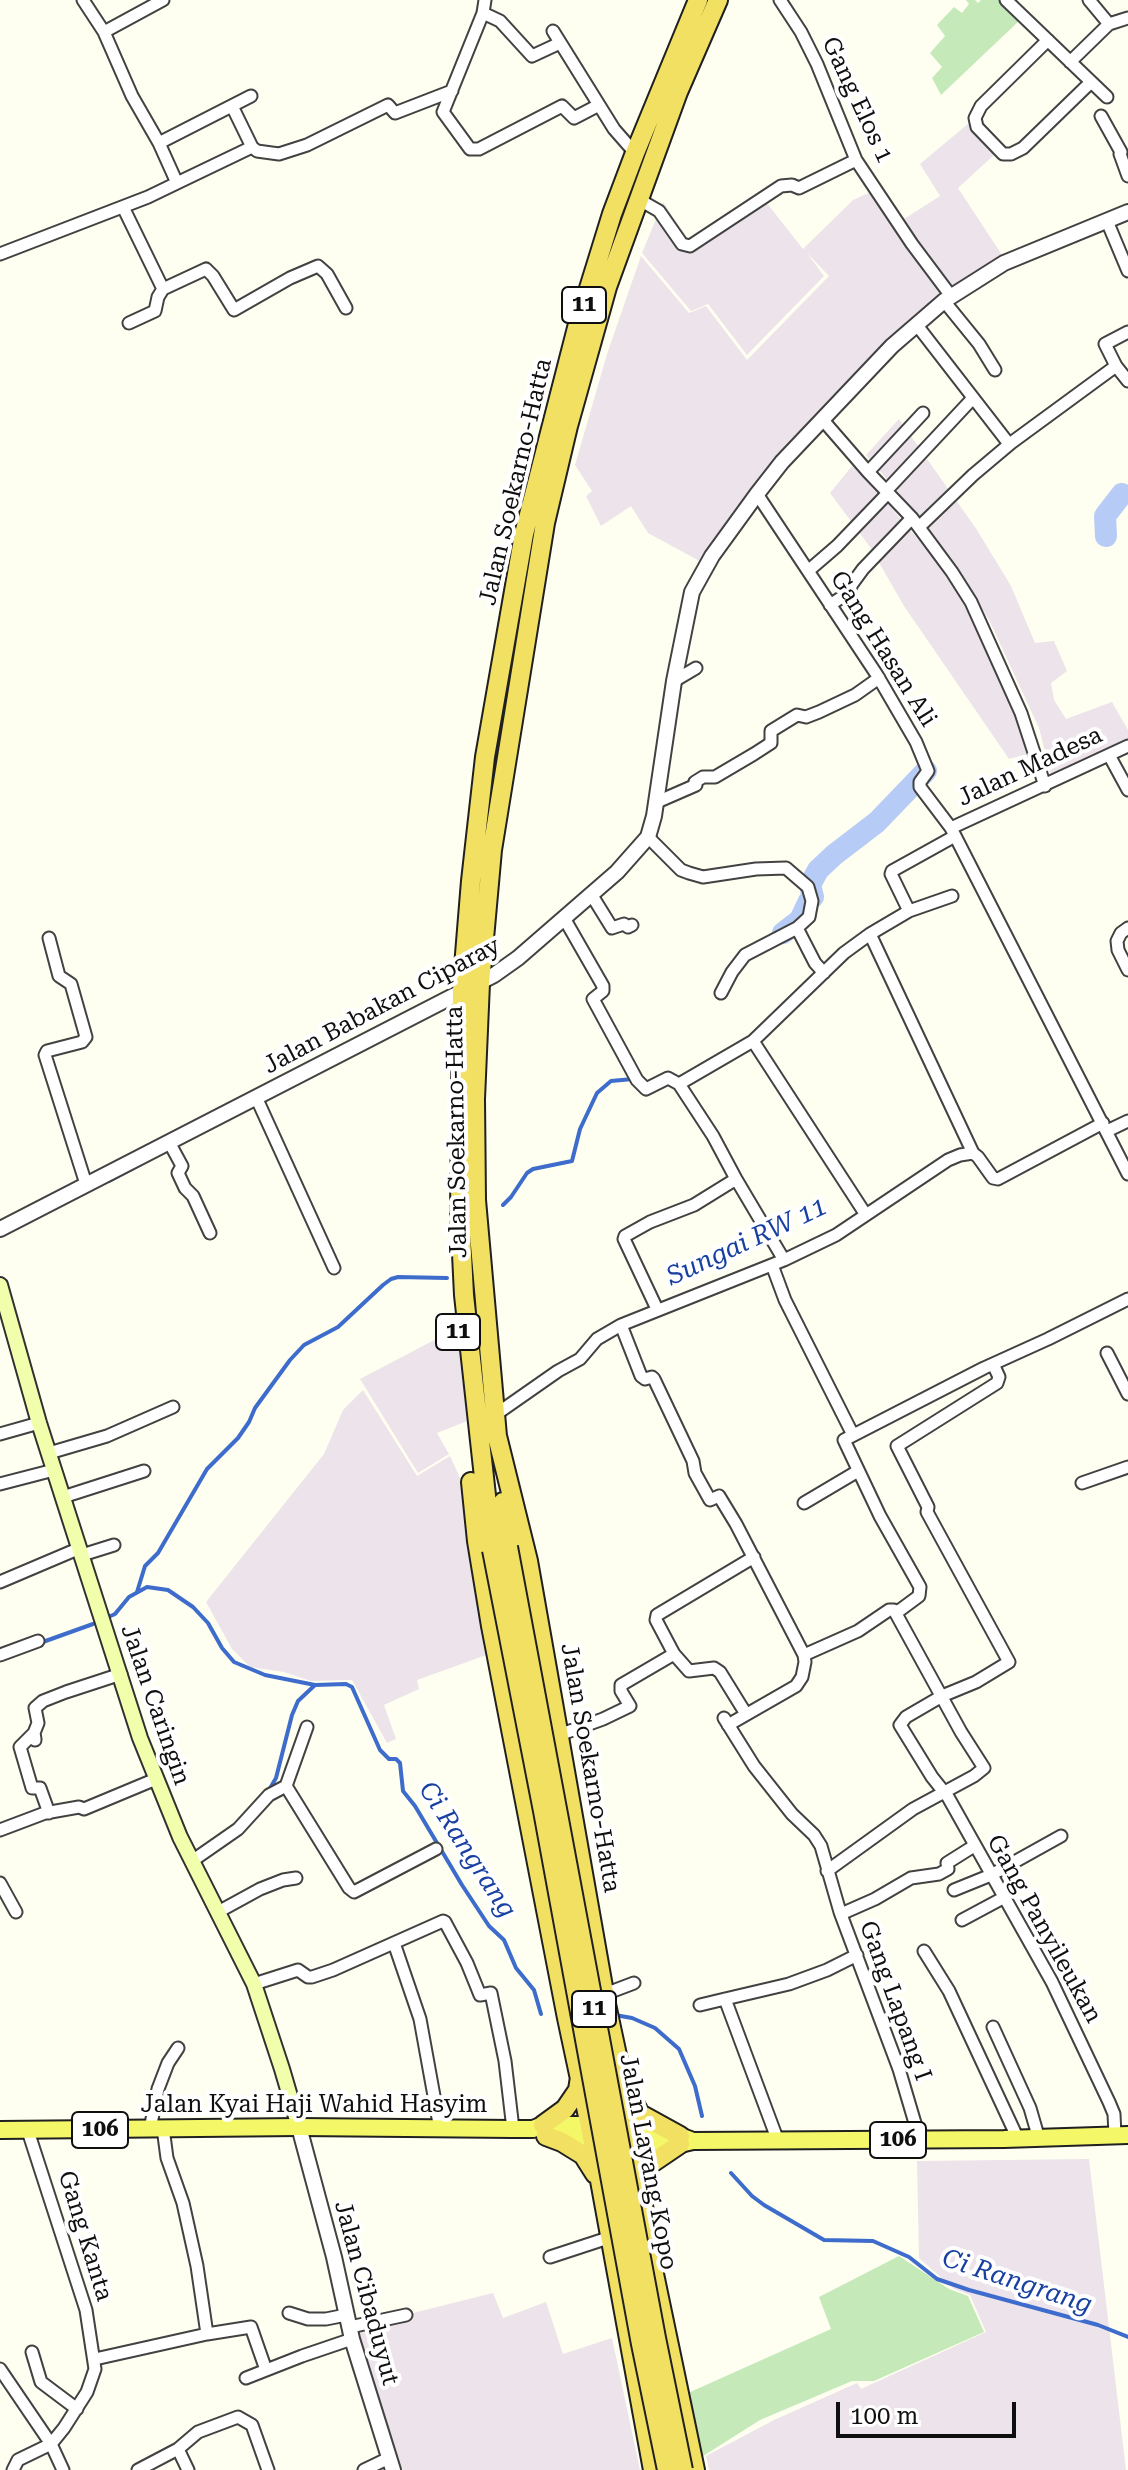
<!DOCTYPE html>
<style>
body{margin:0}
#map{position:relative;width:1128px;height:2470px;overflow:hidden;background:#fefff0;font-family:"Roboto Serif",serif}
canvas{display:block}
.scale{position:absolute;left:836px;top:2402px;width:180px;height:36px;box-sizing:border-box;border:4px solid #0f0f0f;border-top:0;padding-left:10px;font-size:24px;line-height:28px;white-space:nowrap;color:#0f0f0f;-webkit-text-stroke:6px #fff;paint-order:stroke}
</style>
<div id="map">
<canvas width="1128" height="2470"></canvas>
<div class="scale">100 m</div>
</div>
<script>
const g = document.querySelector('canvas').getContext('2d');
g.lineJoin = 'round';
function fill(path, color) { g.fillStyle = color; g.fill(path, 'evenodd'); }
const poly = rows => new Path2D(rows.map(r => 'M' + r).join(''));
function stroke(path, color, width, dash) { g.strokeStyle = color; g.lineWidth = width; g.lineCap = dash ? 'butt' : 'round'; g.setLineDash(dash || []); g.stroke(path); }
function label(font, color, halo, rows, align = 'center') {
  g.font = font + ' "Roboto Serif",serif'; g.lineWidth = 8; g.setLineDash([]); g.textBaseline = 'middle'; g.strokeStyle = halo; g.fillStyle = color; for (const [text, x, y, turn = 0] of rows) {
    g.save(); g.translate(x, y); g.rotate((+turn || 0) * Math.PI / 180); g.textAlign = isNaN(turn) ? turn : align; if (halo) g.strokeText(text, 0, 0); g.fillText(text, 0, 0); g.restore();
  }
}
const industrial = poly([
 [969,123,994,155,958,188,1004,258,845,389,705,564,648,533,631,506,601,526,586,496,592,491,575,465,607,354,641,256,689,313,706,306,747,360,829,276,807,253,824,276,747,355,708,304,691,311,642,253,663,202,692,245,766,202,803,249,853,200,877,189,901,221,940,196,920,164],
 [899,419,977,530,1011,586,1035,643,1054,641,1067,671,1051,683,1054,700,1066,719,1112,702,1128,730,1128,739,1051,775,1039,728,990,622,957,566,927,526,866,455],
 [852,466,860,471,929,552,958,595,990,652,1018,722,1028,754,1009,759,904,606,870,547,830,493],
 [457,1333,467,1421,437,1433,449,1454,418,1473,360,1379,438,1338],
 [363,1390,417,1476,450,1456,476,1513,489,1654,417,1680,419,1689,384,1705,396,1739,387,1743,352,1680,311,1681,284,1672,250,1667,232,1649,206,1602,324,1454,343,1410],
 [1089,2159,1126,2470,709,2470,706,2456,774,2420,857,2383,861,2389,986,2332,970,2295,954,2289,919,2258,917,2161],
 [493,2293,503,2318,546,2302,563,2354,612,2338,640,2470,403,2470,383,2415,357,2327]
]);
const green = poly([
 [966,0,975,0,978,3,981,0,1000,0,1020,20,941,95,932,78,942,67,930,53,945,36,937,25,954,7,962,13,969,4],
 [899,2256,949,2289,968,2296,984,2332,874,2381,852,2381,760,2420,700,2458,688,2393,831,2329,819,2297]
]);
const stream = poly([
 [109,1181,139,1165],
 [503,1205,511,1197,527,1173,533,1169,572,1161,580,1129,597,1093,611,1081,633,1079],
 [137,1592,145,1566,158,1553,207,1469,238,1438,249,1422,255,1408,290,1360,304,1345,338,1327,383,1285,391,1279,398,1277,447,1278],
 [40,1643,93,1624,115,1614,129,1597,147,1587,168,1590,193,1607,208,1623,222,1648,234,1662,265,1675,315,1685,346,1684,352,1687,380,1750,389,1759,396,1759,400,1763,403,1791,415,1806,462,1885,489,1926,504,1940,516,1968,534,1990,541,2014],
 [269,1790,276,1778,292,1715,298,1701,315,1685],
 [615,2015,632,2018,655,2028,679,2049,695,2086,702,2116],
 [731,2173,752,2196,764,2205,824,2240,873,2241,909,2257,937,2279,969,2290,1098,2325,1128,2337]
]);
const river = poly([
 [1106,536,1105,516,1122,494],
 [783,933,800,920,809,901,813,897,810,885,818,870,834,855,877,822,926,771]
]);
const minor = poly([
 [485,0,483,13,443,112,470,149,479,149,562,106,574,118,599,105],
 [780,0,801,32,817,64,856,160,912,244,951,296],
 [1006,0,1107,97],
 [1089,0,1109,24,1128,18],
 [483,13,500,21,532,56,560,43],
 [553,31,614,129,635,153],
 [104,32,163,0],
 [1048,40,981,106,975,118,977,127,1003,154,1011,154,1023,148,1091,82],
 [1070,62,1109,24],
 [232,106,252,147,257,151,279,154,307,145,388,105,395,113,452,91],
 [1101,116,1121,152,1120,154,1128,176],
 [159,143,251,96],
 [177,183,252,147],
 [638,199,659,211,682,244,690,246,781,186,792,185,799,188,856,160],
 [123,207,163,289,206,269,213,276,234,310,290,278,318,266,327,274,346,308],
 [1107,221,1128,271],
 [0,254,148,197,177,183,159,143,132,96,104,32,83,0],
 [944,301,979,344,995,370],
 [129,323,155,311,158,297,163,289],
 [916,324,1009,444],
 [1116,366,1128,381],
 [822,419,868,472,912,518,952,572,971,602,1021,713,1045,786],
 [868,472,923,413],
 [886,491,973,398],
 [757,494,877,675,916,742,928,771,920,782,920,787,951,828,1128,1174],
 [919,527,973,475,1011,443,1116,366,1105,344,1128,332],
 [808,571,837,546,888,493],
 [830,605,848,593,852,584,863,569,912,518],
 [674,681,696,668],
 [1109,755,1128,790],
 [657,802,696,785,695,782,703,777,715,777,754,754,771,743,771,731,797,715,806,717,819,712,855,695,879,678],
 [951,828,1128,746],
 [648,837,681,870,689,873,703,877,756,869,786,868,808,887,812,901,809,917,797,928,745,955,732,972,721,993],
 [591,894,612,928,624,924,628,927,632,925],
 [909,911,891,874,892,871,955,836],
 [564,918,603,986,603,991,593,999,637,1080,646,1089,668,1078,679,1084,713,1136,736,1179,784,1260],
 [797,928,815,963,824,973],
 [1128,928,1121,933,1117,941,1118,950,1128,970],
 [870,934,973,1153],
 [49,938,59,976,71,984,86,1037,82,1042,47,1051,45,1055,86,1184],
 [753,1041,866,1215],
 [679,1084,753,1041,844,953,870,934,909,911,952,896],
 [256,1097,334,1268],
 [1107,1131,1128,1121],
 [169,1142,182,1166,178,1173,185,1188,193,1196,210,1233],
 [772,1265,785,1300,853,1435],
 [657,1309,624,1239,625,1236,650,1222,694,1205,736,1179],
 [621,1325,641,1376,645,1379,652,1377,654,1379,693,1461,695,1473,710,1500,719,1496,736,1524,804,1655,805,1662,802,1677,796,1686,728,1725],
 [1107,1353,1128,1394],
 [993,1364,999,1377,997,1383,897,1446,928,1507,927,1512,1009,1662,976,1682,942,1696,906,1717,900,1725,932,1777,948,1797,1052,1982,1109,2102,1114,2114,1115,2135],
 [495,1415,558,1371,580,1359,597,1339,621,1325,784,1260,836,1235,948,1160,960,1155,973,1153,978,1157,993,1178,998,1179,1103,1123],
 [0,1434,39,1423],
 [49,1453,107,1436,173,1407],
 [1082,1483,1128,1467],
 [0,1484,54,1470],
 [63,1497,144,1471],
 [804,1503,858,1471],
 [82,1555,114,1545],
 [0,1582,80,1548],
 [896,1613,919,1596,920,1587,880,1516,844,1440,984,1368,1048,1339,1128,1299],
 [0,1655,38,1641],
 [804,1655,858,1631,889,1610,894,1610,961,1732,984,1768,974,1776,913,1809,827,1871],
 [746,1714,720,1672,714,1668,689,1671,674,1654,656,1620,657,1615,754,1557],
 [724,1718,754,1766,792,1814,814,1835,821,1846,840,1912,899,2069,920,2140],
 [559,1735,603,1719,630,1706,621,1691,621,1685,674,1654],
 [286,1786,307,1727],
 [49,1813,40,1788,32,1788,20,1747,34,1733,35,1740,35,1739,34,1733,38,1723,35,1708,43,1701,66,1692,121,1674],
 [0,1830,45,1813,79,1807,84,1809,156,1779],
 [192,1861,238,1829,269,1795,286,1786,349,1888,354,1892,436,1849],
 [0,1883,16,1912],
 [954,1890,991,1875,1061,1836],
 [218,1912,260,1889,283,1880,296,1878],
 [841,1914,875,1899,911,1878,939,1874,948,1869,947,1863,974,1846],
 [962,1920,1003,1898],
 [394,1943,420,2019,440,2129],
 [924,1951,949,1991,1018,2139],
 [254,1984,298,1970,308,1977,312,1977,333,1970,443,1921,445,1922,467,1963,480,1995,491,1993,505,2061,513,2129],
 [605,1994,634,1983],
 [700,2005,725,1999],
 [993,2027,1030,2108,1039,2139],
 [163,2128,167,2158,183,2203,197,2266,207,2334],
 [150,2129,158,2089,168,2063,178,2048],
 [778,2141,725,1999,789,1984,827,1970,857,1955],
 [550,2257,611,2237],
 [289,2313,308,2319,326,2319,346,2315],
 [350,2327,406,2315],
 [32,2352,41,2382,77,2409],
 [95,2359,207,2334,251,2327,266,2370],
 [0,2369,51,2444,63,2470],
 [246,2378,302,2356,352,2339],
 [178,2449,188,2470],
 [13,2470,18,2460,51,2444,64,2428,87,2392,95,2369,86,2310,28,2131],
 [138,2470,178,2449,198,2432,238,2417,252,2425,268,2470],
 [364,2470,389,2458]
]);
const tertiary = poly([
 [0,1229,494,975,518,958,617,872,648,837,654,816,674,681,692,592,712,556,757,494,782,462,892,346,944,301,1004,263,1128,212],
 [299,2127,334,2257,352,2339,393,2470]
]);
const secondary = poly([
 [0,1285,39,1423,140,1738,180,1837,254,1984,282,2069,299,2127]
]);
const primary = poly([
 [0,2130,299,2127,513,2129,533,2129,543,2125,580,2125,642,2130,680,2136,693,2141],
 [553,2137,680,2144,693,2141,1004,2139,1128,2135]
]);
const trunk = poly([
 [471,1482,477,1541,491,1626,567,2018,590,2126,653,2470],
 [503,1502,508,1547],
 [492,1550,464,1295,460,1213,462,991,471,881,485,757,524,534,578,324,612,214,635,153,698,0],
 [630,2095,640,2114,680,2136],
 [543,2125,565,2109,578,2090,580,2077],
 [546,2136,562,2142,583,2155,595,2174],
 [640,2183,649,2165,680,2144],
 [695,2470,649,2250,633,2130,606,2004,528,1561,497,1436,476,1200,475,1099,480,983,492,850,545,523,568,426,607,287,678,92,718,0]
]);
const trunkBridge = poly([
 [508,1547,656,2338,683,2470],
 [492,1550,543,1811,641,2344,667,2470]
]);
const shields = [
 [584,305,44],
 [458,1332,44],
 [594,2009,44],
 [100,2130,56],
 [898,2140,56]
];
const shieldNames = [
 ["11",584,305],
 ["11",458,1332],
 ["11",594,2009],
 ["106",100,2130],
 ["106",898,2140]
];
const streetNames = [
 ["Gang Elos 1",857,100,65],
 ["Jalan Soekarno-Hatta",516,482,-77],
 ["Gang Hasan Ali",883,649,58],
 ["Jalan Madesa",1030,767,-25],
 ["Jalan Babakan Ciparay",382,1006,-28],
 ["Jalan Soekarno-Hatta",457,1132,-91],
 ["Jalan Caringin",155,1705,71],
 ["Jalan Soekarno-Hatta",590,1768,80],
 ["Gang Panyileukan",1044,1929,61],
 ["Gang Lapang I",895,2001,70],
 ["Jalan Kyai Haji Wahid Hasyim",314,2105],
 ["Jalan Layang Kopo",648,2162,79],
 ["Gang Kanta",85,2236,73],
 ["Jalan Cibaduyut",366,2293,75]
];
const waterNames = [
 ["Sungai RW 11",747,1242,-25],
 ["Ci Rangrang",467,1850,57],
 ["Ci Rangrang",1017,2282,18]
];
fill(industrial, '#ede3eb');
fill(green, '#c6e9ba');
stroke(stream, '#3d6ccc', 4);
stroke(river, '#b6ccf6', 22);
stroke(minor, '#424242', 15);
stroke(tertiary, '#424242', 18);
stroke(secondary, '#313131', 18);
stroke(primary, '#202020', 20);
stroke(trunk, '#202020', 22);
stroke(minor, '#fff', 11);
stroke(tertiary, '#fff', 14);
stroke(secondary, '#f1feac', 14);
stroke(primary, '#f3f768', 16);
stroke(trunk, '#f2e062', 18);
stroke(trunkBridge, '#202020', 22, []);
stroke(trunkBridge, '#f2e062', 18);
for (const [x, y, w] of shields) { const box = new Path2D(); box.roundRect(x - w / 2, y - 18, w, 36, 6); g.fillStyle = '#fff'; g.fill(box); stroke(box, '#0f0f0f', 2); }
label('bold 22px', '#0f0f0f', null, shieldNames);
label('24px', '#0f0f0f', '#fff', streetNames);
label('italic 26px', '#1840a0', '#fff', waterNames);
</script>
